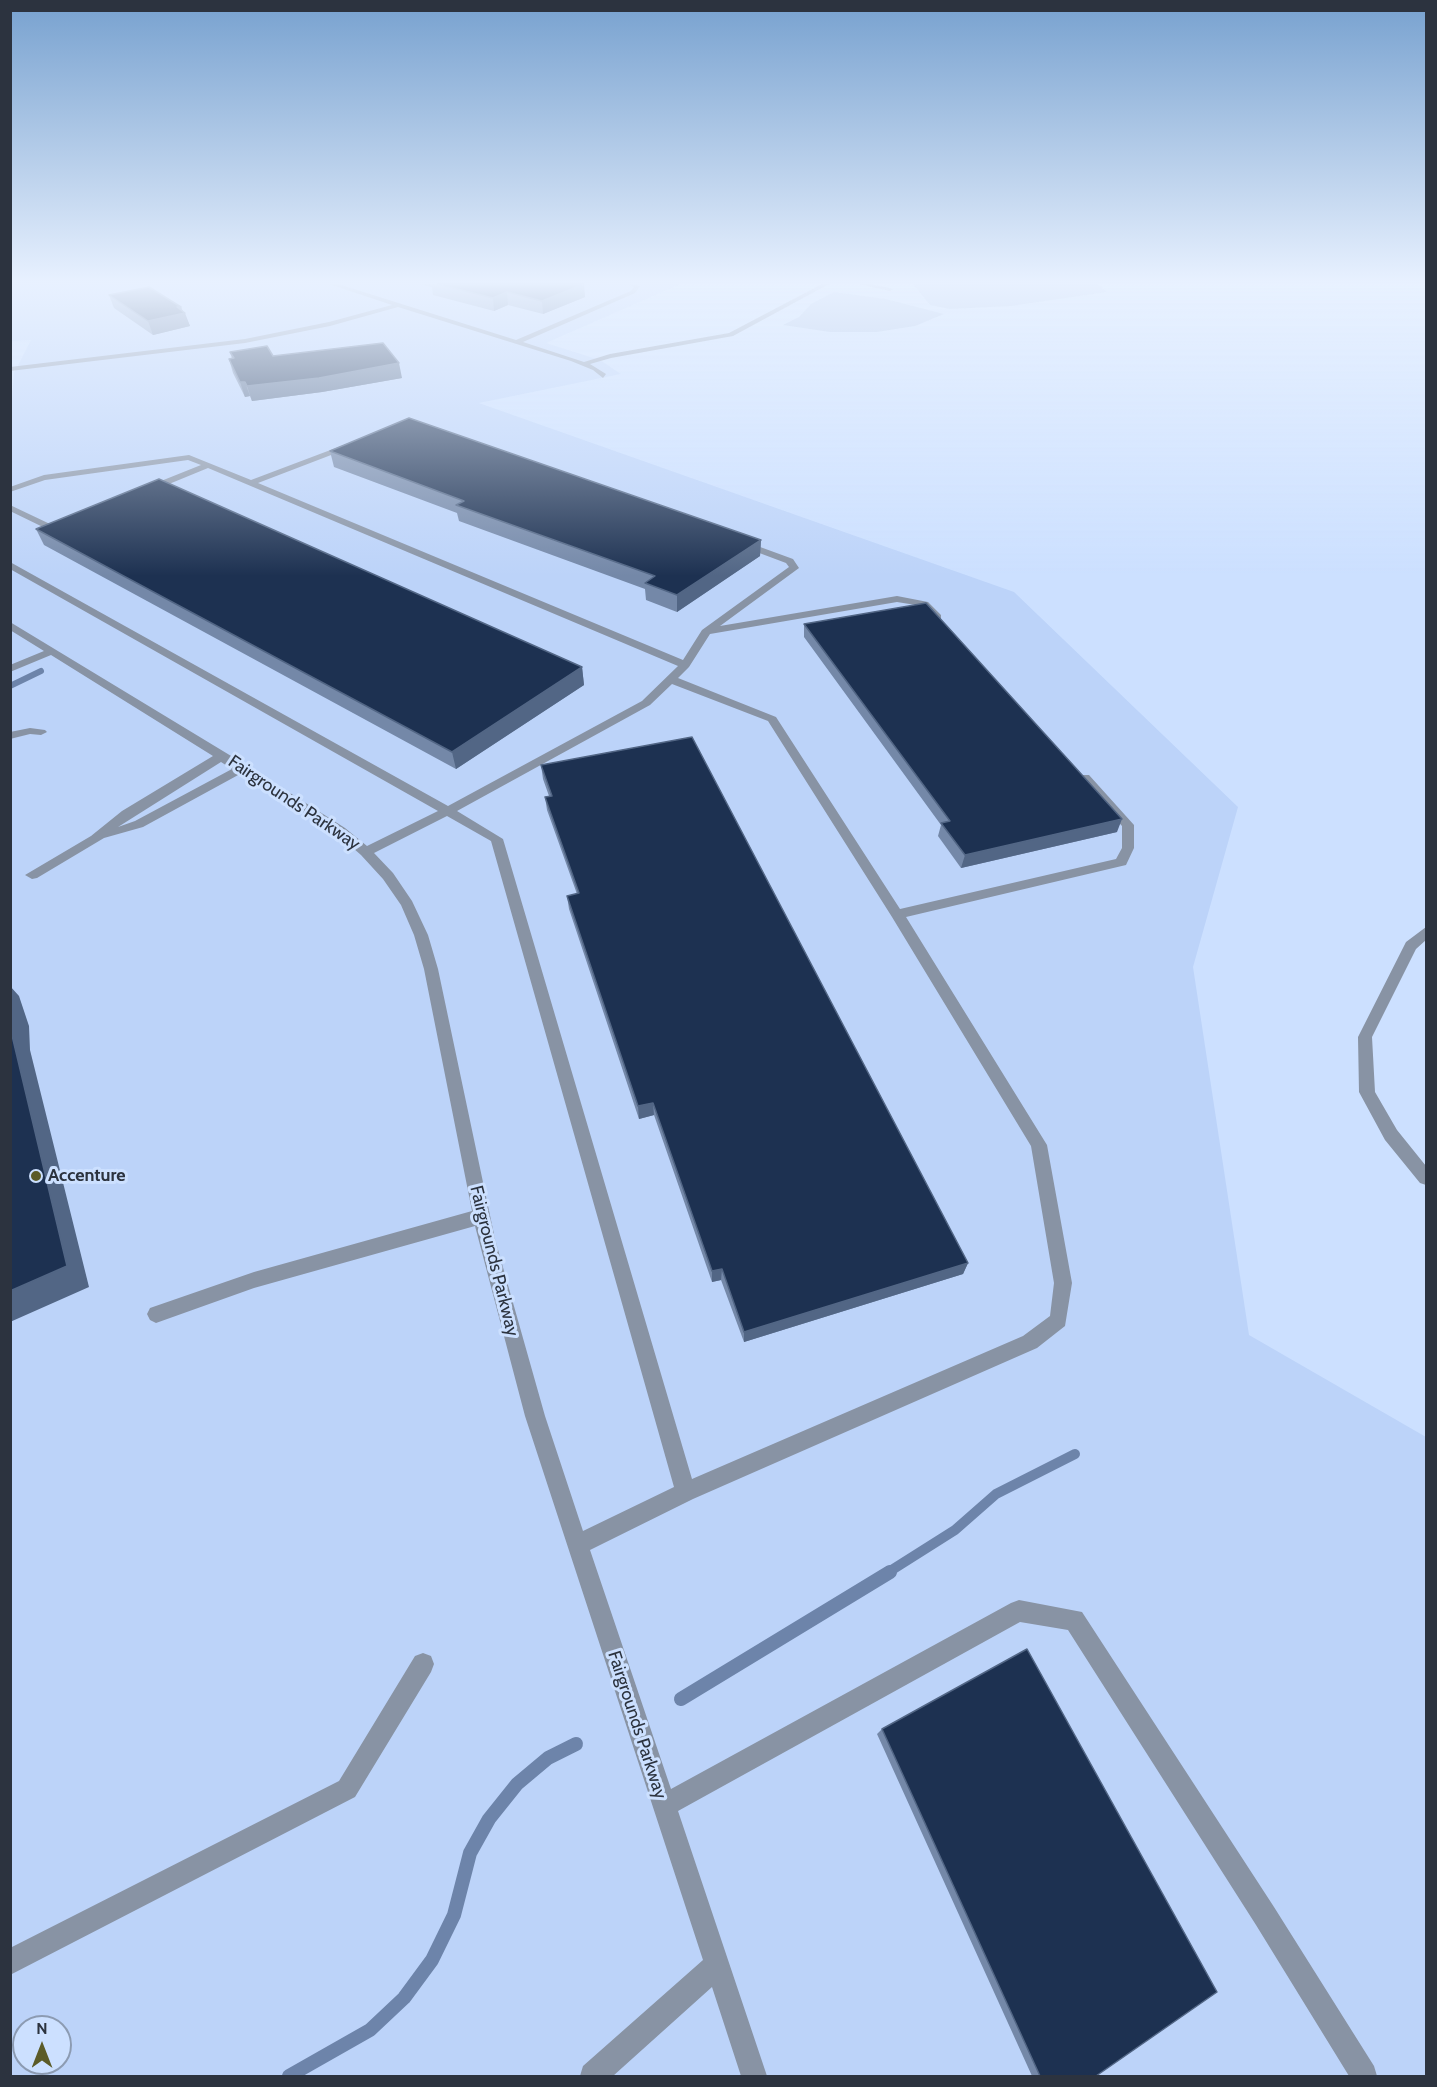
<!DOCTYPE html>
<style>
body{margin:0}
#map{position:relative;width:1437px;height:2087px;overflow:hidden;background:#cce0ff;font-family:Cabin,sans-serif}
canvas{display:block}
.frame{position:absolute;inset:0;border:12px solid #2c333f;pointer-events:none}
.north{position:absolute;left:12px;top:2015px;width:60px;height:60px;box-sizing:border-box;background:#cce0ff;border:2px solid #8c9bb2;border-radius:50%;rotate:0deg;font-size:16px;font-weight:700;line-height:24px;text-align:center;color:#2c333f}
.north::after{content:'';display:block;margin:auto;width:21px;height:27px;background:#5b5b28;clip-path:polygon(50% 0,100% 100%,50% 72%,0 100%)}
</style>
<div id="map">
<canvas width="1437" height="2087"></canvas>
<div class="frame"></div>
<div class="north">N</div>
</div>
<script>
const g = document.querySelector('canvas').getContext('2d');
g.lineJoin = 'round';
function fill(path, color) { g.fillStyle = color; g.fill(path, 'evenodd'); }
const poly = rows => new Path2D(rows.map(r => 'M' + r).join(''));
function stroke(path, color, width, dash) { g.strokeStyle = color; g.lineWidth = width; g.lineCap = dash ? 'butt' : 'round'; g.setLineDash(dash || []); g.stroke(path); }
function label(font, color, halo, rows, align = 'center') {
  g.font = font + ' Cabin,sans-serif'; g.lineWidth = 6; g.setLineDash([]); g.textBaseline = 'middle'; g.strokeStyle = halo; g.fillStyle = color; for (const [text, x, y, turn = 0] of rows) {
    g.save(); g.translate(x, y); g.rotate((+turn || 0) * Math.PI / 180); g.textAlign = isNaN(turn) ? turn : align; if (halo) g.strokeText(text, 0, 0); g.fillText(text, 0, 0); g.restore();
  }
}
const built = poly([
 [11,284,681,284,546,343,600,360,621,374,479,403,1014,592,1238,807,1193,967,1249,1335,1426,1437,1426,2076,11,2076,10,423,14,373,31,340,11,341],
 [24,2027,60,2027,60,2063,24,2063]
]);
const green = poly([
 [913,284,1098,284,1107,292,1011,306,950,309,930,305],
 [834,292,886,299,944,314,915,326,877,332,830,332,783,325,799,317,811,304]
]);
const streamFar2 = poly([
 [10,686,41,671]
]);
const streamFar1 = poly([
 [887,1573,955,1530,996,1494,1075,1454]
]);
const stream = poly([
 [681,1699,890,1572],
 [289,2076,370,2030,404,1998,432,1960,454,1915,470,1853,489,1819,517,1784,548,1758,576,1744]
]);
const minor = poly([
 [329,284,338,284,516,340,631,291,634,287,629,284,640,286,635,293,523,342,584,362,610,354,729,333,822,284,829,284,733,336,611,358,590,364,606,374,603,378,593,370,571,361,398,307,330,326,245,343,10,371,10,367,245,339,329,322,392,305,329,284],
 [859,284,871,284,893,289,890,291,859,284],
 [349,443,353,445,352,447,258,483,683,660,702,630,789,567,786,563,738,545,738,541,741,540,793,559,799,568,720,626,897,596,928,602,941,615,941,619,933,619,922,606,897,602,710,634,689,667,678,678,776,717,900,909,1116,859,1122,848,1122,826,1081,781,1081,775,1089,775,1134,825,1134,848,1126,865,906,917,1047,1145,1072,1283,1065,1326,1037,1348,693,1499,590,1550,671,1789,1011,1603,1019,1600,1082,1612,1274,1907,1374,2066,1377,2076,1349,2076,1256,1925,1068,1630,1020,1622,678,1811,767,2076,741,2076,712,1987,613,2076,580,2076,583,2066,703,1960,525,1416,475,1226,254,1288,156,1323,150,1320,147,1314,150,1308,254,1272,472,1211,424,969,414,935,401,905,383,879,361,855,337,834,240,774,143,827,104,838,37,878,32,879,25,875,91,836,122,811,213,756,51,655,10,672,10,665,44,651,10,630,10,622,246,765,345,828,367,846,438,811,10,569,10,562,448,806,642,701,678,666,208,468,152,491,146,491,146,487,201,465,188,460,45,480,10,492,10,487,44,475,189,455,251,480,349,443],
 [672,684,768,721,892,917,1031,1146,1054,1283,1050,1316,1023,1336,692,1479,503,839,457,811,650,705,672,684],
 [221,762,232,769,135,821,118,827,221,762],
 [447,816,491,841,674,1487,583,1531,545,1416,495,1239,438,969,428,935,412,901,393,873,374,853,447,816],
 [10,505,50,524,65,518,69,521,53,529,47,529,10,511,10,505],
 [30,728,45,730,47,732,41,735,30,734,10,739,10,732,30,728],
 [1426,927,1426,940,1416,949,1372,1037,1375,1092,1397,1130,1426,1166,1426,1185,1420,1183,1385,1140,1359,1092,1358,1037,1406,942,1426,927],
 [423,1653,431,1656,434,1664,431,1672,355,1797,10,1975,10,1948,339,1781,415,1656,423,1653]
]);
const wall = poly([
 [420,284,583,284,585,297,543,314,508,305,494,311,433,295,432,287],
 [109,295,181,307,190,326,153,335,114,308],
 [230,352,273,356,402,378,322,392,252,401,250,396,245,397,233,373,229,359,232,359],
 [330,451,761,540,760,556,677,612,646,600,645,589,459,521,457,513,334,467],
 [36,529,582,667,584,685,456,769,44,545],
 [804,624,1117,832,961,868,938,836,941,825,804,637],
 [541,765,968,1263,963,1274,744,1342,721,1280,712,1282,654,1115,639,1119,569,909,567,896,577,894,547,810,545,797,549,796,543,779],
 [882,1729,1096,2076,1032,2076,877,1734]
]);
const shadedWall = poly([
 [584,284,585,297,543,314,542,301],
 [507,292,508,305,494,311,493,298],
 [177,307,181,307,183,313,185,313,190,326,153,335,148,321],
 [399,363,402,378,322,392,252,401,247,386],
 [240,382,245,382,250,396,245,397],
 [761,540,760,556,677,612,677,595],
 [582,667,584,685,456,769,452,752],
 [1122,819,1117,832,961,868,965,855],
 [10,986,19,996,29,1026,30,1050,89,1287,10,1322],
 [653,1103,654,1115,639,1119,638,1106],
 [968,1263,963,1274,744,1342,744,1332],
 [722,1269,721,1280,712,1282,712,1271]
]);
const building = poly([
 [437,284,584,284,542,301,507,292,493,298,437,284],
 [149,287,181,307,177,307,185,313,148,321,109,295,149,287],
 [383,343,399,363,319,378,247,386,245,382,240,382,229,359,234,358,230,352,267,346,273,356,383,343],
 [409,418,761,540,677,595,645,583,655,576,456,505,464,501,330,451,409,418],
 [159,479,582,667,452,752,36,529,159,479],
 [926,603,1122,819,965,855,941,823,950,821,804,624,926,603],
 [692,737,968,1263,744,1332,722,1269,712,1271,653,1103,638,1106,567,896,579,893,545,797,552,796,541,765,692,737],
 [10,1027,67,1266,10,1291,10,1027],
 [1027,1649,1217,1992,1096,2076,1040,2076,882,1729,1027,1649]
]);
const markers = [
 [36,1176,6,"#5b5b28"]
];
const streetNames = [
 ["Fairgrounds Parkway",294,803,34],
 ["Fairgrounds Parkway",494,1261,76],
 ["Fairgrounds Parkway",637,1725,72]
];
const poiNames = [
 ["Accenture",48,1176]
];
fill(built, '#bcd3f9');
fill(green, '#a6bcdf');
stroke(streamFar2, '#6d84aa', 6);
stroke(streamFar1, '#6d84aa', 10);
stroke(stream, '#6d84aa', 14);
fill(minor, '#8893a4');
fill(wall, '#7488a8');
fill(shadedWall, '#526685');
fill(building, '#1d3151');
stroke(building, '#526685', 1.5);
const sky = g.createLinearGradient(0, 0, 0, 576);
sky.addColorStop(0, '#77a1cf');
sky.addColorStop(0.49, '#e8f1ff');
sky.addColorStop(1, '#e8f1ff00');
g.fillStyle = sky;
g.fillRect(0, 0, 1437, 576);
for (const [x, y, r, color] of markers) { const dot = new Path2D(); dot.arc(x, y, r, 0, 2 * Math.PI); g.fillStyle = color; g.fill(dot); stroke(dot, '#cce0ff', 2); }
label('18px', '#2c333f', '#cce0ff', streetNames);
label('bold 18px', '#2c333f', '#cce0ff', poiNames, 'left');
</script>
